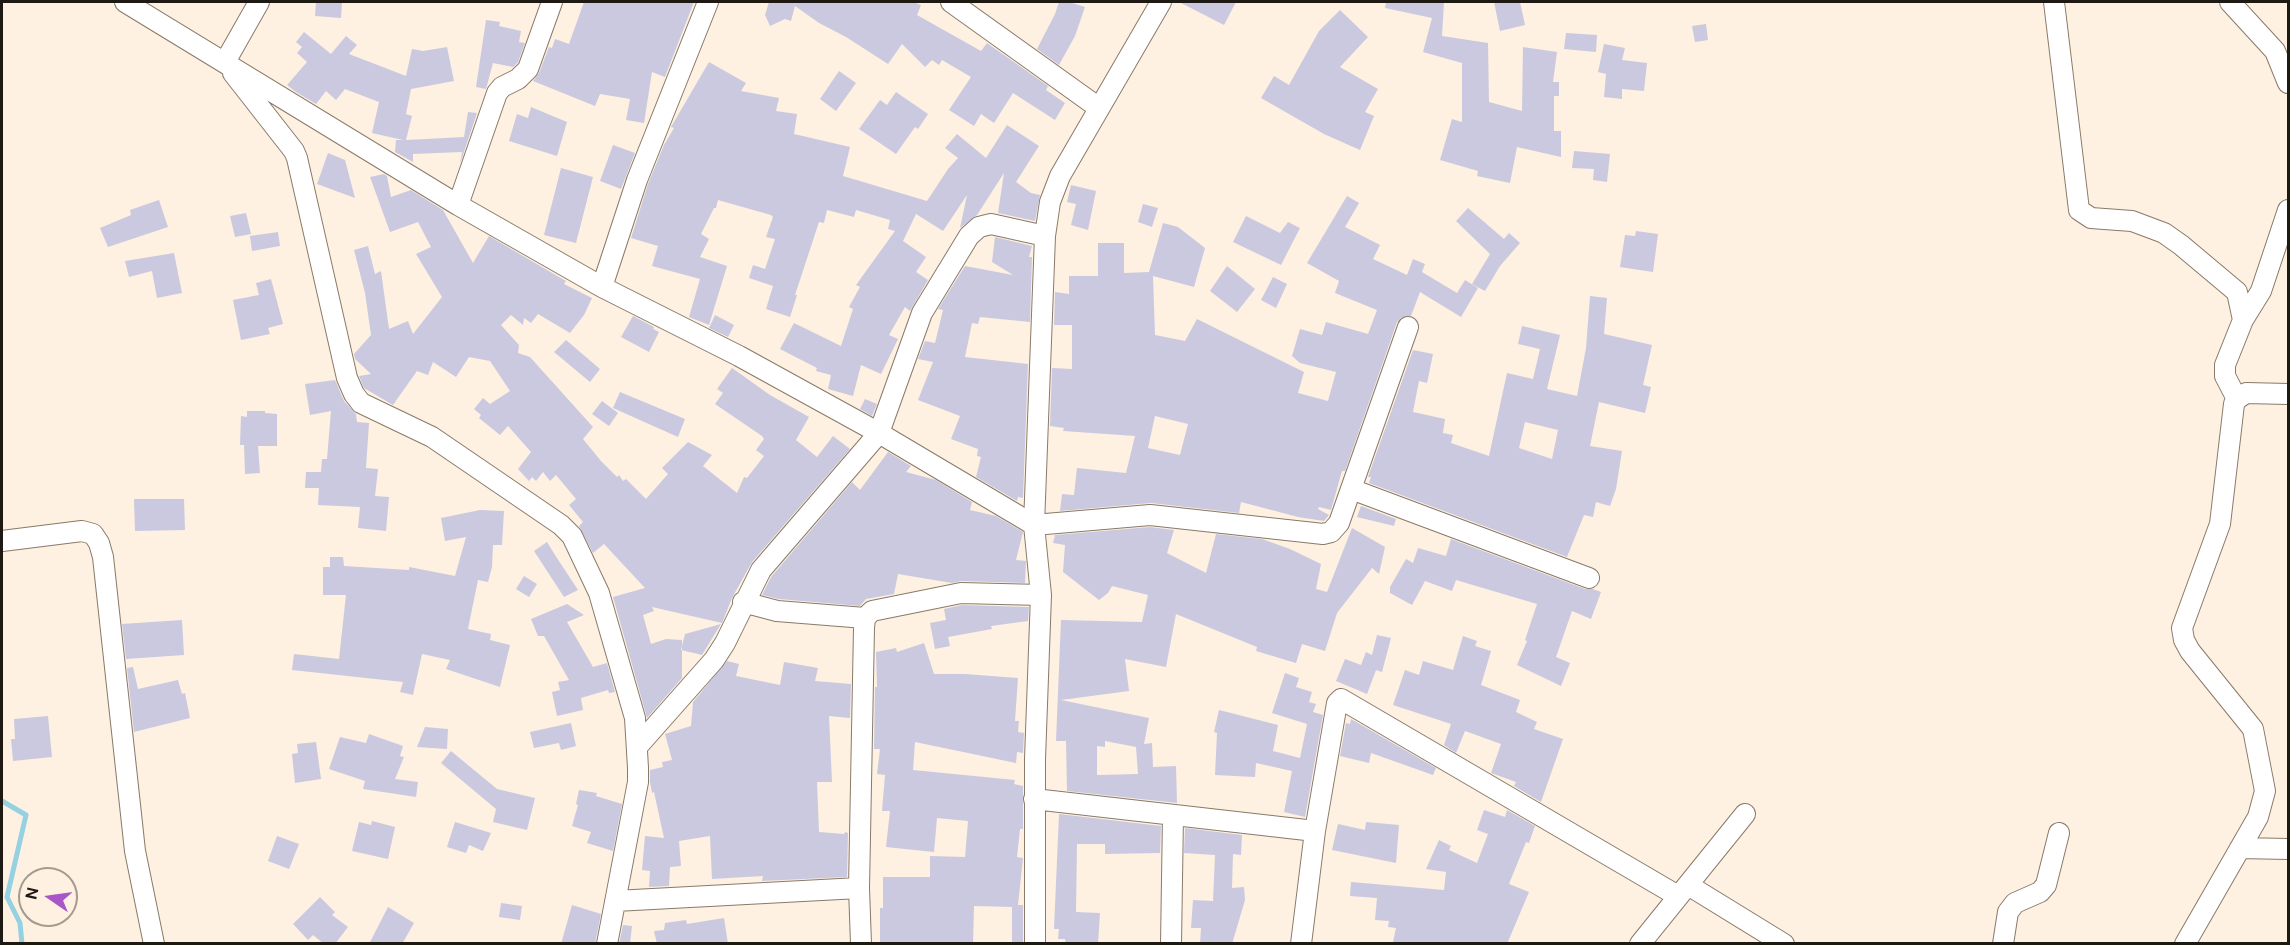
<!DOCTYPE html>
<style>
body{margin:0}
#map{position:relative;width:2290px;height:945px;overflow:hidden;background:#fef1e2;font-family:"DM Sans",sans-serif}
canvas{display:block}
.frame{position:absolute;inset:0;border:3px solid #1e1912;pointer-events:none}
.north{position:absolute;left:18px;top:867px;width:60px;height:60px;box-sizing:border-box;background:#fef1e2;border:2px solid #a49b8f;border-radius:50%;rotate:283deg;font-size:16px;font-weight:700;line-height:24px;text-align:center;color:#1e1912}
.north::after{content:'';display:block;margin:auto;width:21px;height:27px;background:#a956c6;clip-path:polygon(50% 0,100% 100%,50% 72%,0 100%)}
</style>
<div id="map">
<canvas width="2290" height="945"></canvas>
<div class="frame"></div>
<div class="north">N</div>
</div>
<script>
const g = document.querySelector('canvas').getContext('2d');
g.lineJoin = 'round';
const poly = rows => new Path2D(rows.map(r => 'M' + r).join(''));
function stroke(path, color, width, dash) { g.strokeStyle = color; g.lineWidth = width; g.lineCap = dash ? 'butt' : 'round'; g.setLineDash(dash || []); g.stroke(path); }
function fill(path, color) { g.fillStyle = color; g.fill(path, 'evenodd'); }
const stream = poly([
 [2,801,26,815,7,897,20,923,22,944]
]);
const building = poly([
 [316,2,342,2,341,18,315,16],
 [584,2,694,2,665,77,652,72,644,123,626,120,630,99,600,94,595,106,533,81,539,73,549,47,552,48,555,39,569,44],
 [769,2,913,2,921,5,917,15,981,51,987,43,1048,86,1046,90,1065,103,1055,120,1013,93,994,123,981,114,974,126,949,110,971,77,942,60,939,65,932,60,925,67,902,44,888,64,846,37,819,23,795,6,791,21,785,19,770,26,765,15],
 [1059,2,1069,2,1085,7,1075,36,1059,65,1037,49,1055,14],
 [1179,2,1236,2,1224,25],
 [1386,2,1444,2,1442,36,1488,43,1489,102,1522,111,1523,47,1557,52,1553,82,1559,82,1559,96,1554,96,1554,131,1561,131,1561,157,1517,147,1510,183,1477,176,1478,171,1440,160,1452,119,1462,122,1462,63,1423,52,1432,18,1385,8],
 [1494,2,1520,2,1525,25,1500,31],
 [1340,10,1368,37,1340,67,1378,89,1365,112,1374,116,1360,150,1324,134,1261,98,1274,76,1289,85,1319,31],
 [486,20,500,22,499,26,521,31,519,42,525,43,518,62,513,67,493,63,486,89,476,87],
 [1706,24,1708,40,1695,42,1692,26],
 [304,32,331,54,346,36,357,45,349,54,406,76,412,49,423,51,447,47,454,81,411,89,406,114,412,116,406,140,464,137,468,112,477,113,460,164,462,152,413,154,413,162,395,152,396,140,403,140,372,133,379,102,345,89,336,100,326,91,316,104,296,92,287,85,307,62,297,53,302,47,296,42],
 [1566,33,1597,35,1596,52,1564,49],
 [1604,44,1625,48,1622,60,1647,63,1644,91,1622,89,1622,99,1604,97,1606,74,1598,72],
 [709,62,746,83,741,91,779,98,776,111,797,114,794,134,850,147,843,176,927,201,948,169,958,158,945,148,957,134,986,158,1007,125,1039,146,1016,182,1031,193,1040,195,1035,221,998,213,1004,173,977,215,960,228,967,195,943,231,916,214,903,241,926,257,916,272,928,280,910,311,905,307,889,335,898,339,881,374,861,365,853,396,828,389,831,375,816,371,817,368,780,349,794,323,841,346,853,309,849,307,860,287,856,285,895,231,888,229,890,220,856,210,854,217,827,210,824,223,819,222,795,295,797,295,790,317,766,309,773,286,749,278,753,265,765,269,775,239,766,237,773,217,771,215,718,200,716,208,714,208,701,234,709,239,700,257,727,266,709,325,689,317,700,279,652,266,658,246,631,238,648,184,664,145,674,128,671,127],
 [839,71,856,83,836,111,820,99],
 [896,92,928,114,918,129,915,127,896,154,859,129,880,100,887,105],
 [531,107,567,122,557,156,509,141,517,114,528,118],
 [613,145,635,153,621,189,600,181],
 [1574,151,1610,154,1607,182,1593,180,1594,169,1572,168],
 [328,153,345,160,355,198,317,184],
 [561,168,593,177,576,243,544,235],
 [384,174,387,176,391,197,411,190,443,210,473,263,489,236,559,277,566,281,564,284,592,298,584,315,570,333,538,314,531,323,524,318,523,325,511,315,501,325,519,345,518,353,530,357,593,427,583,439,601,461,617,477,619,475,623,481,626,479,646,499,668,474,662,468,688,442,712,455,703,466,737,493,744,477,747,478,764,456,756,450,764,439,762,436,715,404,723,393,717,389,732,368,770,395,809,417,796,440,817,457,833,436,850,449,752,562,732,598,722,623,652,607,654,611,643,615,651,644,666,639,682,640,682,678,647,718,613,597,645,588,604,544,593,553,579,526,583,522,569,505,576,499,556,475,550,481,543,472,536,481,532,477,529,481,518,469,531,452,508,426,500,435,479,418,481,415,474,409,483,398,490,404,510,391,490,361,469,357,456,377,433,362,428,375,417,371,393,405,364,388,359,376,371,374,355,359,354,354,371,335,365,293,354,250,368,246,375,274,381,271,389,329,408,321,413,334,442,297,416,254,431,247,418,222,390,232,370,177],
 [1071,185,1096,191,1088,230,1071,225,1076,204,1067,202],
 [1347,196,1359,203,1345,227,1380,245,1373,259,1407,275,1413,259,1425,264,1422,272,1457,293,1465,280,1478,288,1461,317,1420,292,1411,316,1401,318,1397,322,1345,471,1342,471,1331,510,1319,507,1318,509,1329,515,1324,521,1298,517,1241,502,1239,513,1151,503,1060,511,1062,494,1074,495,1077,468,1126,473,1135,436,1063,431,1064,428,1050,426,1052,368,1072,369,1072,325,1054,325,1055,292,1069,294,1069,276,1098,276,1098,243,1124,243,1124,273,1149,272,1163,223,1178,227,1205,248,1194,287,1153,276,1155,335,1185,341,1197,319,1304,372,1298,393,1328,401,1336,372,1300,363,1292,356,1300,329,1322,335,1326,322,1368,334,1377,310,1335,293,1339,281,1307,263],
 [1155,416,1188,424,1180,455,1148,448],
 [159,200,168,227,108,247,100,228,131,215,130,210],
 [1143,204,1158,208,1152,227,1138,222],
 [1468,208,1504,239,1509,233,1520,243,1500,266,1485,291,1472,284,1490,254,1456,221],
 [246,213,251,234,235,237,230,216],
 [1246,216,1280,233,1288,222,1300,228,1281,265,1233,242],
 [1636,231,1658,234,1653,272,1620,267,1625,235,1635,236],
 [278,232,280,246,252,251,250,236],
 [995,237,1032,246,1029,257,1032,257,1030,322,980,317,978,324,972,323,965,357,1028,364,1023,498,1018,497,1017,501,976,477,981,457,977,456,978,449,951,439,960,416,918,400,933,362,918,359,925,341,935,343,943,310,938,309,965,266,1013,275,992,262],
 [174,253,182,293,157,298,152,271,129,277,125,261],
 [1227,266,1255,289,1237,312,1210,291],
 [1273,277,1287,284,1276,308,1261,300],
 [271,279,283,324,268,328,270,334,241,340,233,300,259,295,256,283],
 [1590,296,1607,298,1604,334,1652,345,1643,385,1651,387,1645,413,1599,402,1590,446,1622,451,1616,489,1610,506,1596,502,1593,517,1584,515,1567,557,1369,483,1371,477,1368,477,1413,350,1433,354,1427,383,1419,381,1413,412,1445,419,1443,433,1453,435,1451,443,1489,456,1507,373,1533,379,1540,349,1518,344,1522,326,1560,335,1547,389,1577,396,1586,348],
 [1525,422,1558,430,1552,459,1519,448],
 [715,315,734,325,728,337,709,328],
 [633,316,654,327,653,329,659,332,649,352,621,337],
 [566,340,600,369,590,382,554,352],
 [335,380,344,401,356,414,357,422,369,423,366,468,378,469,375,496,389,497,386,531,358,528,360,507,318,505,319,488,305,488,306,472,321,472,322,459,327,459,331,411,310,415,305,384],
 [620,392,685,419,678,437,613,408],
 [865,399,877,404,872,416,860,409],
 [602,401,618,413,609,426,592,414],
 [247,411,265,411,265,413,277,414,277,446,258,446,260,473,245,474,244,445,240,445,241,416,247,417],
 [888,452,911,466,906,472,936,480,972,502,970,510,996,516,1023,532,1016,560,1026,561,1025,583,961,581,952,583,898,574,894,594,866,599,860,606,779,599,762,595,771,577,852,482,860,490],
 [134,499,184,499,185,530,135,531],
 [1361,506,1396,519,1394,526,1357,517],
 [480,510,504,511,502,545,493,545,492,567,488,582,478,580,468,629,491,634,490,640,510,645,500,687,446,669,450,660,422,654,413,695,400,692,403,682,292,670,294,654,339,659,346,595,323,595,323,567,330,567,330,557,343,557,344,566,409,570,409,567,455,576,466,537,445,541,441,518],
 [1150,527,1174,530,1167,553,1206,573,1216,534,1262,539,1290,549,1321,564,1316,589,1327,592,1352,528,1385,547,1379,574,1372,568,1337,613,1325,651,1302,644,1296,663,1256,651,1257,647,1176,614,1166,667,1125,659,1129,691,1061,700,1149,718,1144,744,1152,743,1153,767,1176,766,1177,803,1067,791,1066,741,1056,741,1061,620,1142,622,1148,595,1112,586,1108,593,1099,600,1063,572,1065,545,1053,543,1055,535],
 [1105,741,1136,747,1138,774,1097,775,1097,746,1105,747],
 [1451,539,1585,589,1593,589,1601,592,1591,619,1572,611,1556,657,1570,663,1561,686,1517,665,1527,641,1525,640,1537,604,1456,580,1452,591,1425,581,1412,605,1390,593,1390,587,1406,559,1413,563,1418,548,1446,556],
 [547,542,555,555,578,590,564,597,534,551],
 [524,576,537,584,529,597,516,589],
 [567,604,584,615,567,622,593,667,607,663,615,692,609,693,608,690,581,698,583,710,557,716,552,692,560,690,558,682,569,680,544,636,538,636,531,619],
 [962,605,1029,607,1028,621,991,626,992,629,948,637,950,646,935,649,930,623,946,620,944,609],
 [182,620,184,655,126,659,122,624],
 [721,624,702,655,681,650,685,634],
 [1377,635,1391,638,1382,672,1376,670,1367,694,1336,681,1345,659,1361,665,1366,652,1372,655],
 [1463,636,1477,641,1475,646,1491,651,1481,685,1520,700,1516,712,1537,722,1534,729,1563,739,1541,802,1514,786,1516,782,1491,773,1501,744,1465,731,1456,753,1444,745,1451,724,1393,705,1405,670,1419,675,1423,661,1453,670],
 [924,643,934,674,965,674,1018,678,1015,721,1019,721,1018,732,1024,733,1023,753,1017,752,1016,763,915,742,913,770,1015,780,1014,784,1023,786,1023,829,1020,829,1017,857,1023,858,1018,905,1023,905,1023,944,1012,944,1012,907,974,906,973,944,880,944,880,908,883,908,883,877,930,877,930,856,965,857,968,821,937,818,934,852,886,847,890,811,882,811,885,775,877,774,880,749,874,749,875,687,877,687,876,652,896,648,897,652],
 [727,661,739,664,736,676,780,685,784,662,818,668,815,681,851,684,850,718,829,716,832,782,817,782,819,832,844,834,845,832,848,833,847,877,762,881,763,876,712,879,710,836,679,841,681,866,670,867,669,886,649,887,650,871,642,870,645,836,664,838,654,792,652,793,650,782,650,770,663,767,662,762,672,760,665,734,691,726,693,702],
 [133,667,138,689,178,680,182,694,185,693,190,718,134,732,127,668],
 [1285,673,1299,678,1296,687,1312,692,1309,702,1316,704,1313,712,1323,715,1305,817,1284,812,1292,771,1256,763,1255,777,1215,775,1217,733,1214,732,1219,710,1278,725,1273,751,1300,758,1307,724,1272,713],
 [48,716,52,757,13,761,11,739,15,739,14,719],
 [1351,719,1436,768,1433,775,1371,753,1369,763,1340,756,1346,723,1350,724],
 [571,723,576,746,561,750,559,743,534,748,530,732],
 [425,727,448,729,447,749,417,747],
 [369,734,403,746,400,756,404,757,395,779,418,782,416,797,363,789,365,781,329,769,340,737,366,743],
 [316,742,321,779,295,783,292,754,298,753,297,744],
 [451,751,497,789,535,798,527,830,493,822,496,809,441,763],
 [579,790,597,793,596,796,622,804,613,851,587,843,591,832,572,826,578,805,576,804],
 [1484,810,1505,817,1507,810,1535,826,1529,843,1526,842,1509,884,1529,892,1507,944,1393,942,1396,928,1388,927,1389,921,1375,920,1377,898,1350,896,1351,882,1444,890,1446,872,1426,869,1439,840,1451,846,1449,850,1477,863,1488,834,1477,830],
 [1059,814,1161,826,1160,853,1105,854,1105,844,1077,844,1076,912,1100,913,1098,944,1066,944,1065,939,1058,939,1059,929,1054,929],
 [372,821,395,827,388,859,352,851,359,822,371,825],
 [455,822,491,833,483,851,469,845,466,853,447,847],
 [1366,822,1399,825,1396,863,1332,850,1338,824,1365,830],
 [1185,828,1242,835,1241,855,1233,854,1232,888,1244,887,1245,900,1232,944,1200,944,1201,928,1191,928,1193,900,1213,901,1215,855,1184,853],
 [277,836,299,844,289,869,268,861],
 [320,897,335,912,332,915,348,927,335,944,324,944,313,935,308,940,293,924],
 [501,903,522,906,520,920,499,917],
 [572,905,601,914,595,944,561,944],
 [388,907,414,923,402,944,369,944],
 [724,918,728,944,657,944,654,931,664,930,665,923,686,920,687,924],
 [623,925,632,926,630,944,619,944]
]);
const minor = poly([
 [125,2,458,205,602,287,739,356,879,433,1034,525,1150,515,1323,534,1331,532,1339,523,1408,327],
 [951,2,1099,108],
 [2054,2,2079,210,2091,218,2132,221,2164,233,2181,245,2237,292,2243,320],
 [2230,2,2275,51,2288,83],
 [225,62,259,2],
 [233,73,294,151,297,158,347,378,354,394,361,403,432,437,561,525,572,536,599,593,635,718,638,768,638,782,607,944],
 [458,205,497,93,502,87,518,79,528,69,552,2],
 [602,287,637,180,708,2],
 [2237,399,2225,376,2225,365,2243,320,2261,291,2288,210],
 [1351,489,1589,578],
 [2,541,82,531,93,534,99,543,103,557,135,851,154,944],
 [743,602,777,611,865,618],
 [637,747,714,660,725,643,761,570,879,433,922,313,969,236,979,227,991,224,1045,236],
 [1034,799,1315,831],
 [2240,848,2288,849],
 [1688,885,1784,944],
 [615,901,859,888],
 [861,944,859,888,864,628,865,618,872,611,961,593,1041,595],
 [1035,944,1035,759,1041,595,1034,525,1045,236,1050,202,1060,176,1161,2],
 [1171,944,1173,815],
 [1301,944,1315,831,1337,703,1341,699,1678,896],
 [1640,944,1745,814],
 [2003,944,2008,912,2015,903,2040,892,2046,885,2059,833],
 [2185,944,2258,817,2265,791,2253,729,2190,651,2184,640,2182,628,2220,524,2234,404,2237,399,2246,393,2288,394]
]);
stroke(stream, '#95d1e0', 5);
fill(building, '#cac9df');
stroke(minor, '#897a69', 22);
stroke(minor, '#fff', 20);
</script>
